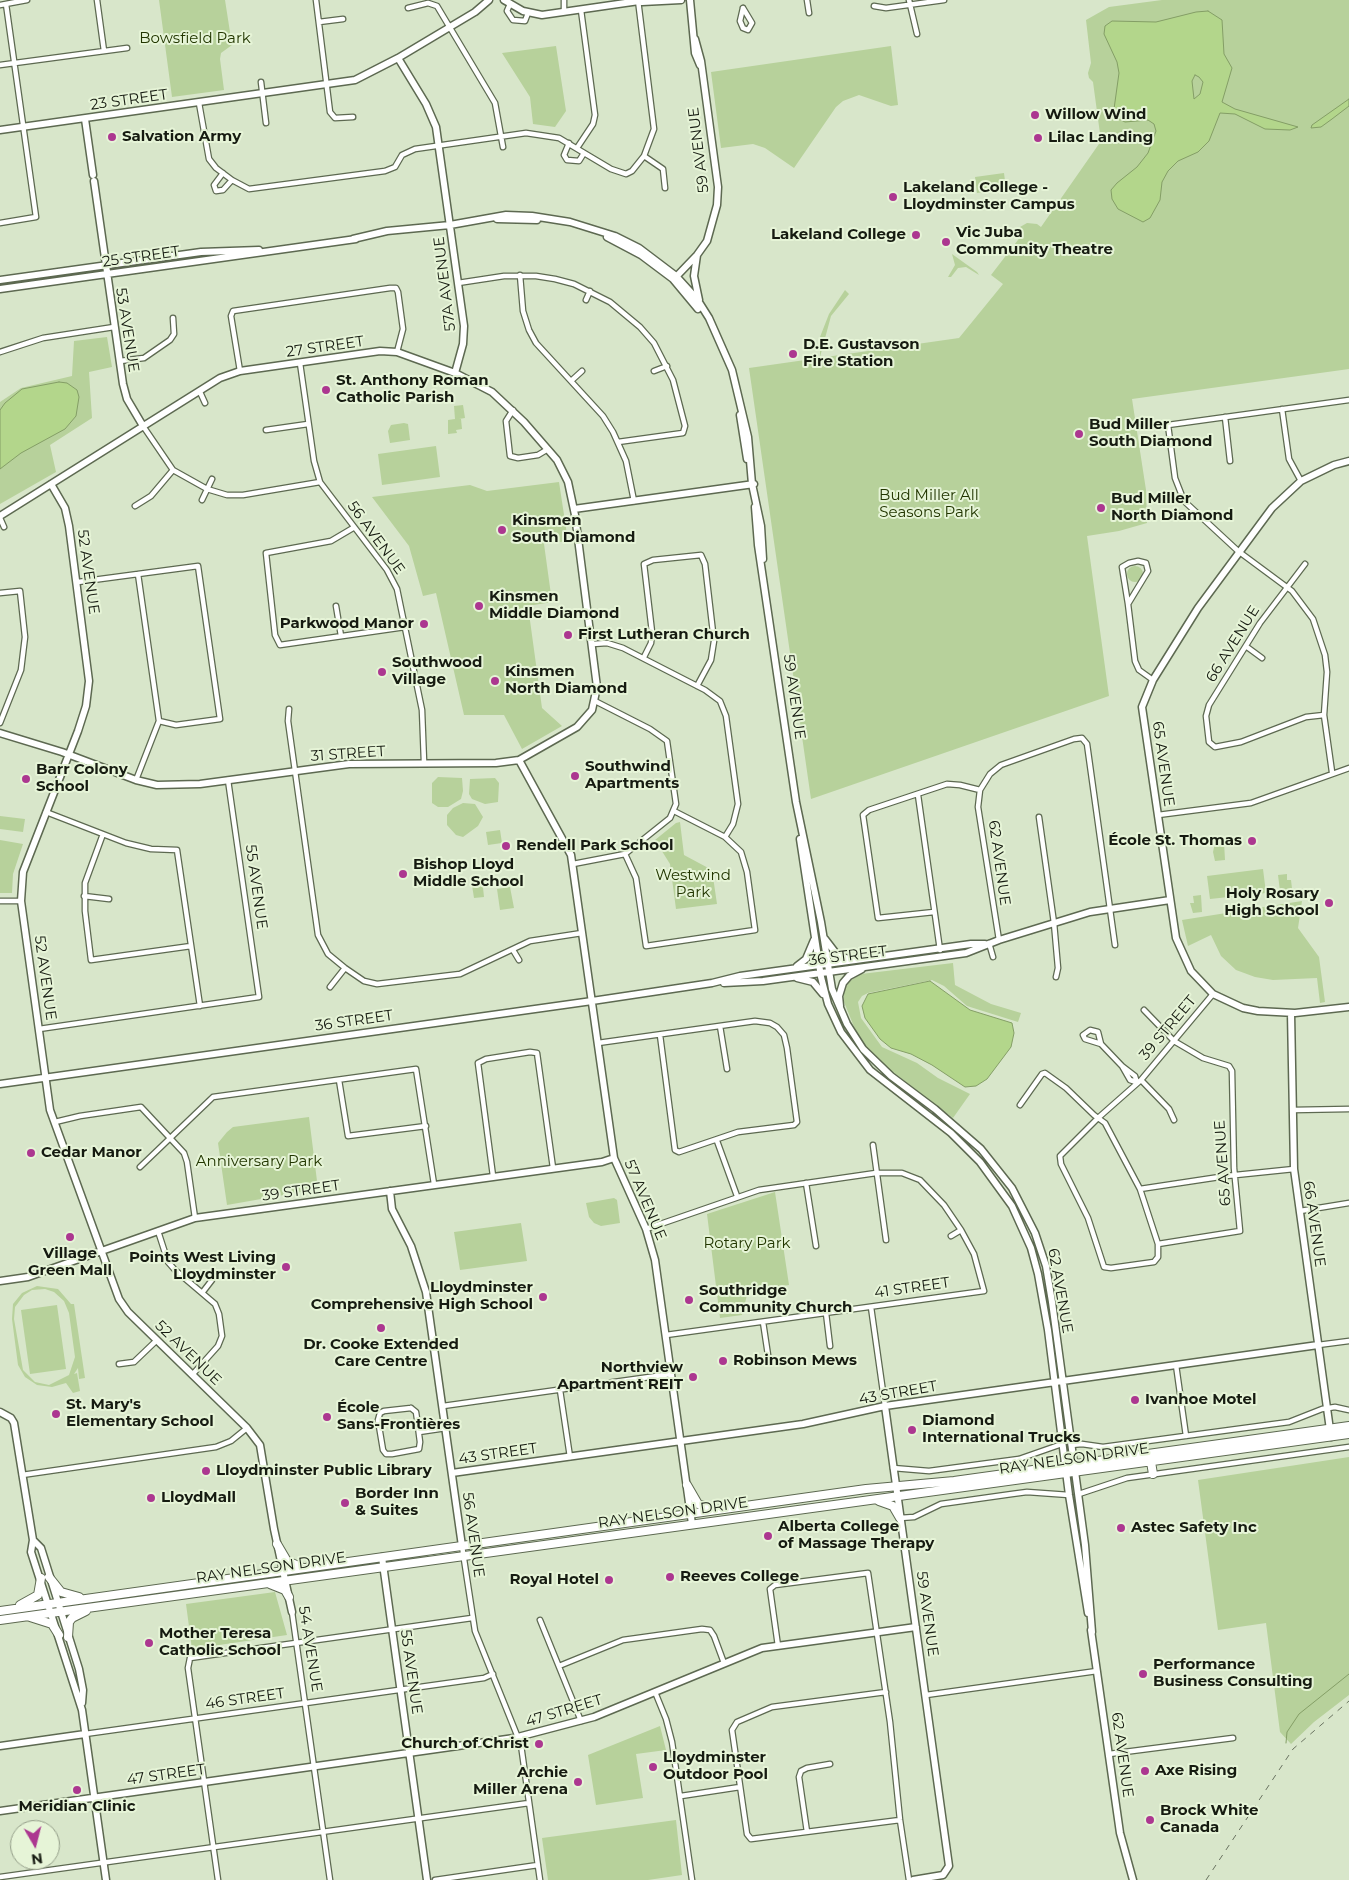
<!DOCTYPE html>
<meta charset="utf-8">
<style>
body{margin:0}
#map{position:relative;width:1349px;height:1880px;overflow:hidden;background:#d8e6ca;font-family:Montserrat,sans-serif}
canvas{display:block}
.north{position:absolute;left:10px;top:1820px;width:50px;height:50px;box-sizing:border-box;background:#e6f4d7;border:1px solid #939d88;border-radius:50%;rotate:172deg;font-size:14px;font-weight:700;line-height:20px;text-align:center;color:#161b11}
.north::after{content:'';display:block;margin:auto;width:18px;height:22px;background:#ac3790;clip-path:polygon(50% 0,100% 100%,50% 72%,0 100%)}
</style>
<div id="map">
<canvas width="1349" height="1880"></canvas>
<div class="north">N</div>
</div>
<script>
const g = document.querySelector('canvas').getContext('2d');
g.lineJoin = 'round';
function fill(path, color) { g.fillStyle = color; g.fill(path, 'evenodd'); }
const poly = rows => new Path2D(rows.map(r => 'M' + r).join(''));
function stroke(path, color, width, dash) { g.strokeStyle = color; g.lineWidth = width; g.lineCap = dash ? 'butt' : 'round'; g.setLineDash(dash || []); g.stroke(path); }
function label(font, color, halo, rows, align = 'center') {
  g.font = font + ' Montserrat,sans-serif'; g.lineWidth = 4; g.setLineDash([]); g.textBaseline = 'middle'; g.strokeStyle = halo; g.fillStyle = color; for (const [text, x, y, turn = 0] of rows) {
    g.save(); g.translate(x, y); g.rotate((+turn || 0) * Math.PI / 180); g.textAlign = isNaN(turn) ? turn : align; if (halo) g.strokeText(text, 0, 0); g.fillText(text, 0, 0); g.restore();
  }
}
const green = poly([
 [159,0,225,0,232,45,221,53,220,59,224,90,172,97],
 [1162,0,1349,0,1349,369,1132,399,1146,490,1147,523,1119,531,1087,536,1109,696,811,799,749,368,959,338,1003,284,991,275,1021,236,1020,227,1027,223,1037,224,1041,227,1101,141,1093,82,1089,78,1088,73,1091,63,1086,20,1109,7],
 [556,46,566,111,555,127,533,124,530,97,502,53],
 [891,46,898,105,891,106,859,95,843,101,836,107,794,168,765,148,753,144,721,148,711,72],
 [1004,173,1006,189,977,193,975,177],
 [952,254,977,272,979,275,966,267,958,268,951,277,948,277,955,265],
 [845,290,849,294,831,316,820,357,820,337,829,314],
 [107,337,112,367,89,372,92,418,50,445,56,472,0,504,0,402,21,388,72,376,74,341],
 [463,405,465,418,459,419,461,419,462,429,456,430,457,433,448,434,448,420,455,419,454,406],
 [404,423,408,424,410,440,390,443,388,431,391,425],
 [436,446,440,477,382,485,378,454],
 [559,482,568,541,544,544,552,602,528,606,542,708,562,726,522,749,504,715,464,715,436,593,423,596,409,546,372,497,470,485,487,491],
 '1127 574a8 8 0 1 1 16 0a8 8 0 1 1-16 0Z',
 [438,777,462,778,463,791,461,799,448,807,438,807,432,803,432,783],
 [495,778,499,783,498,802,485,804,472,799,469,794,470,779],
 [463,803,475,804,483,817,478,826,463,837,456,835,447,825,447,815,453,808],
 [0,816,25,819,23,832,0,829],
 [680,822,684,855,712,870,717,904,676,909,670,864,655,840,676,823],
 [500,830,502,843,488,845,486,832],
 [0,840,23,844,13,874,12,893,0,893],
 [1224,842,1225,860,1215,861,1213,852,1215,843],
 [1263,869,1266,893,1210,899,1207,876],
 [1287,874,1287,880,1291,880,1293,897,1281,899,1278,875],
 [482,878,484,897,474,898,471,879],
 [510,887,514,908,500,910,497,889],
 [1201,895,1202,912,1193,913,1190,903,1194,903,1193,896],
 [1302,901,1298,928,1319,957,1325,1002,1320,1003,1317,978,1273,980,1255,977,1236,970,1221,956,1211,935,1188,946,1182,920],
 [953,963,955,985,991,1004,1021,1013,1018,1022,967,1006,944,986,932,980,868,993,862,996,858,1002,861,1018,882,1047,917,1063,938,1078,970,1094,953,1118,885,1066,870,1052,857,1034,844,1002,844,990,850,981,861,974],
 [309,1117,318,1189,227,1205,218,1143,227,1132,233,1127],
 [775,1192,789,1285,748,1291,742,1315,720,1318,707,1214],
 [614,1198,617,1200,620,1223,601,1226,594,1223,589,1217,586,1203],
 [521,1223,527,1261,460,1270,454,1232],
 [37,1286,58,1289,71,1304,74,1304,85,1378,79,1379,78,1368,74,1374,77,1373,80,1391,73,1393,66,1383,52,1387,37,1385,25,1377,18,1365,12,1319,13,1304,22,1293],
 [45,1289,54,1292,64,1301,69,1313,75,1357,69,1375,49,1385,35,1382,23,1370,14,1319,15,1307,24,1295,32,1290],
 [57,1305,66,1369,30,1374,21,1310],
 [1349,1457,1349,1695,1314,1722,1291,1744,1280,1732,1266,1623,1218,1630,1198,1480],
 [275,1592,287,1635,192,1649,186,1604],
 [660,1726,666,1750,636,1754,643,1798,596,1805,588,1755],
 [676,1820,682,1875,648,1880,548,1880,542,1838]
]);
const water = poly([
 [1208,11,1222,20,1224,54,1232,68,1222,102,1235,109,1298,127,1290,130,1265,129,1235,114,1220,113,1209,141,1198,152,1178,161,1168,171,1162,182,1160,200,1150,218,1143,222,1118,209,1112,199,1111,190,1117,183,1137,167,1148,153,1156,131,1154,124,1148,120,1125,122,1115,117,1114,109,1119,73,1117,62,1104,34,1105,26,1112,21,1156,22,1196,12,1208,11],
 [1195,75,1199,77,1203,82,1200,94,1194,99,1192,81,1195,75],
 [1349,99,1349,106,1332,119,1321,127,1311,128,1312,125,1349,99],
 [59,382,67,383,77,390,79,397,76,416,65,429,21,453,0,469,0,410,5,403,22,389,59,382],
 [930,981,970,1010,1012,1023,1014,1033,1011,1047,987,1079,976,1086,965,1087,932,1065,911,1054,891,1048,880,1039,865,1018,862,1006,868,994,930,981]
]);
const stream = poly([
 [1286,1743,1287,1732,1299,1714,1349,1674]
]);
const street = poly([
 [97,0,104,51],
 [316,0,330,112,335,118,353,117],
 [564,0,564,12],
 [807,0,809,13],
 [909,0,917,34],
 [510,4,507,11,513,20,525,21,528,13],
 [0,5,27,0],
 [874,6,886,8,944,0],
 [408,8,428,3,437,6,495,103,503,147],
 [743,8,752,23,748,30,743,28,740,21,743,8],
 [319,22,343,19],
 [0,65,127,48],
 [261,82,266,123],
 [199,103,209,159,216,168,232,180,249,189,385,171,395,167,402,155,415,149,526,133,559,138,611,169,626,174,632,171,644,156,654,129,638,0],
 [569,143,564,155,567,160,579,161,584,153],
 [577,148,593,124,595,115,581,10],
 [644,156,663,169,665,188],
 [223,173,214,185,216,191,223,190,232,180],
 [0,223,36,217,6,4],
 [520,275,523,311,529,330,536,343,603,416,613,432,626,461,634,501],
 [458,283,504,276,536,276,555,279,574,284,610,302,640,327,654,343,673,380,685,426,683,433,618,442],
 [586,300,590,291],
 [0,352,43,338,114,327],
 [120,361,144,358,170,340,174,334,173,318],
 [300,363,314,461,320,482,387,570,397,589,422,710,424,762],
 [240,371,231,316,233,311,390,288,396,288,398,292,403,329,397,352],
 [654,371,667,366],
 [571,381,582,371],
 [200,392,205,403],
 [1282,409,1289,459,1301,481],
 [513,410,506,421,510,456,518,458,538,455,548,449],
 [1225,417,1230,461],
 [143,426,173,470,207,489,227,495,243,495,320,482],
 [266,430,308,424],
 [202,500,212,479],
 [135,506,151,496,173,470],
 [0,518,4,527],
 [353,528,331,541,266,553,275,635,280,645,405,627],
 [1138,561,1146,563,1148,571,1128,604,1122,567,1129,563,1138,561],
 [1305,564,1260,623,1209,705,1206,716,1209,742,1215,747,1241,742,1306,717,1324,715],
 [78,582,198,566,220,719,176,725,159,721],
 [0,593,20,591,25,637,21,670,0,723],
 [1128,604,1135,661,1139,670,1153,680],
 [336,606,341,636],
 [593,644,607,643,623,648,705,690,720,701,726,716,738,804,733,824,725,837],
 [1247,647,1262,658],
 [644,657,651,643,652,632,644,564,653,560,701,555,705,564,714,641,711,660,697,686],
 [289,709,288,721,318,935,328,954,345,968,364,981,377,984,460,974,530,941,582,933],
 [1332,772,1324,715,1327,672,1325,655,1313,619,1292,591,1238,551,1184,501,1175,478,1168,425,1349,400],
 [136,780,159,721,138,574],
 [918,795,940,950],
 [46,812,126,843,151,849,177,850,200,1006],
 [1158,815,1251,803,1349,768],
 [1039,817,1054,923,1058,968,1056,977],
 [103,834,85,883,85,911,91,960,191,946],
 [625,854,636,878,646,946,755,930,747,872,741,852,725,837,674,811],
 [573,864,625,854,670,818,676,804,667,741,650,729,595,701],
 [84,896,109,899],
 [0,901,21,901],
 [934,912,878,918,863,815,869,810,947,784,960,785,980,790],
 [999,940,978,807,980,790,990,774,1001,765,1074,739,1082,738,1087,744,1115,945],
 [989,943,993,957],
 [513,950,519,960],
 [330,987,345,968],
 [1144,1010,1174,1041,1203,1058,1229,1066,1232,1071,1234,1168,1240,1231,1158,1244],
 [720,1026,727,1069],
 [39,1029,259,997,228,780],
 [598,1043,755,1021,770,1023,777,1027,784,1035,787,1048,797,1122,794,1125,738,1132,679,1152,675,1150,660,1035],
 [1101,1044,1085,1039,1083,1035,1090,1030,1098,1032,1101,1044,1122,1066,1130,1080,1136,1082],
 [1122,1066,1135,1076,1137,1083],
 [339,1080,348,1136,426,1126],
 [1141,1080,1169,1109,1174,1120],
 [1020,1105,1042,1074,1045,1073,1066,1088,1094,1115,1098,1118,1105,1123,1140,1189,1158,1244,1158,1257,1154,1262,1111,1268,1104,1267,1088,1218,1061,1164,1060,1156,1098,1118,1141,1080,1213,994],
 [1293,1110,1349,1109],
 [55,1122,80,1116,141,1107,184,1153,187,1162,195,1218],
 [717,1141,737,1196],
 [873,1145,886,1240],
 [140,1167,213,1097,416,1069,434,1184],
 [493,1176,478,1063,486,1059,530,1052,537,1053,553,1168],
 [806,1183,816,1246],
 [1140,1189,1226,1176,1294,1169],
 [1300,1211,1349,1203],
 [646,1229,759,1190,876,1173,902,1173,920,1180,944,1205,961,1230,974,1254,984,1291,666,1335],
 [158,1231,168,1262,175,1270,215,1304,219,1314,222,1336,218,1346,192,1375],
 [951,1236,961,1230],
 [202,1293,212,1280],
 [871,1307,885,1406],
 [826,1313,830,1346],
 [763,1322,768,1355],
 [1318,1345,1349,1341],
 [119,1364,134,1362,157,1340],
 [1176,1365,1186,1436],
 [560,1390,570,1457],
 [443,1406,671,1374],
 [411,1408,416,1412,417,1419,420,1442,419,1449,392,1454,386,1454,383,1450,378,1420,380,1413,384,1411,411,1408],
 [419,1427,445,1423],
 [419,1432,446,1428],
 [1071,1445,1082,1444,1103,1447,1289,1422,1322,1409,1335,1407,1349,1410],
 [893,1468,929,1471,1019,1459,1062,1444],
 [22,1475,216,1447,231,1441,247,1428],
 [1079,1494,1127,1478,1349,1447],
 [900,1518,914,1517,941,1504,1012,1494,1027,1492,1069,1495],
 [462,1546,475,1631,521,1745,540,1880],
 [292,1612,330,1880],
 [540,1620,581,1721],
 [778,1646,770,1589,775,1585,868,1573,890,1722,900,1820,909,1880],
 [559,1666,623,1640,702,1629,710,1630,714,1636,724,1663],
 [655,1692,666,1719,672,1742,692,1880],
 [886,1692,772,1707,737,1722,732,1730,747,1834,751,1839,900,1820],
 [926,1695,1097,1671],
 [85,1734,484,1678,493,1674],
 [1109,1754,1233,1738],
 [681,1796,740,1787],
 [807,1832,799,1777,801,1771,807,1768,830,1764],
 [0,1877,529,1803],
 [218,1880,188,1668,190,1658,472,1618],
 [435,1880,538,1865]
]);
const secondary = poly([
 [504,0,523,11,542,15,646,0],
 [690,0,695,53,700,65],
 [642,2,681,0],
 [398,58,426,104,436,127,464,326,463,344,455,373],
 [85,119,93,175],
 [0,130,355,80,398,58,475,12,489,0],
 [94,181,123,384,127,399,143,426],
 [497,219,537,220],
 [607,237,641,255,673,279,698,309],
 [353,239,387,231,450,225,506,215,532,216,570,222,615,236,639,248,676,276,697,299,709,318,732,370,748,437,752,484,761,526,763,559],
 [697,255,694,276,699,300],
 [674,279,697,255,707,241,717,205,718,187,701,61,695,39],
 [0,280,201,252,259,250],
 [0,289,356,239],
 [740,415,747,459],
 [1349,461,1334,465,1301,481,1272,508,1198,608,1153,680,1142,707,1176,938,1191,971,1213,994,1243,1008,1258,1011,1295,1013,1349,1007],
 [51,484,65,508,69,526,89,681,86,706,78,731,23,872,21,901,50,1110,119,1299,128,1312,247,1428,260,1445,274,1529,292,1612],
 [755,507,758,545,796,802,821,922,832,989,847,1024,863,1049,891,1076,935,1109,981,1149,1012,1188,1035,1233,1046,1266,1052,1302,1085,1545,1092,1632],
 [574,509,754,484],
 [0,516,220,378,240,371,380,351,397,352,455,373,492,392,524,422,557,460,568,482,575,515,597,687,592,710,577,727,519,760,496,763,349,764,200,784,157,785,136,780,62,752,0,733],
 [519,760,571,855,614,1158,646,1229,655,1260,692,1524],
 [800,839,821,977,828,1004,841,1032,870,1070,951,1133,980,1162,1012,1206,1031,1248,1038,1274,1048,1330,1069,1495,1088,1613],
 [825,939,838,956,849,959],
 [797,966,806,959,814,940],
 [797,978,813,982,823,994],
 [724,983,763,981,966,953,999,940,1090,912,1170,900],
 [840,1006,839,996,843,983,849,976,862,969],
 [1291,1013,1294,1169,1331,1437],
 [0,1084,592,1001,712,983,740,976,971,944,985,944],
 [390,1191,392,1209,411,1246,426,1292,462,1546],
 [0,1281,28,1277,195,1218,602,1162,614,1158],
 [885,1406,949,1866,943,1875,913,1880],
 [0,1412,11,1418,14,1423,33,1540,31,1552,82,1710,106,1880],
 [452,1473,803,1424,885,1406,1318,1345],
 [33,1540,41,1548,79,1669,83,1690,82,1703],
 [382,1557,427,1880],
 [1091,1630,1120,1833,1133,1880],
 [0,1746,85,1734],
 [0,1811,514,1738,594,1717,762,1648,916,1627]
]);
const highway = poly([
 [1151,1462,1153,1474],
 [687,1485,698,1504,714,1509],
 [879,1501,893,1506,900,1518],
 [277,1544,287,1561,301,1567],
 [49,1577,61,1592,79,1597],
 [270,1584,285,1590,289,1597],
 [20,1605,38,1595,41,1578],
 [0,1611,866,1489,954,1481,1349,1426],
 [30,1617,52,1624,59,1635],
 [0,1620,1349,1434],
 [68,1637,69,1622,72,1618,86,1611]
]);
const rail = poly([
 [1206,1880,1293,1749,1349,1701]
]);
const markers = [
 [1035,115,5,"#ac3790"],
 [112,137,5,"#ac3790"],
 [1038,138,5,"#ac3790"],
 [893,197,5,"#ac3790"],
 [916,235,5,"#ac3790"],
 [946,242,5,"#ac3790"],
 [793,354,5,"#ac3790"],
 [326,390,5,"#ac3790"],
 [1079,434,5,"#ac3790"],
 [1101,508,5,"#ac3790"],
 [502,530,5,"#ac3790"],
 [479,606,5,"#ac3790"],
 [424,624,5,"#ac3790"],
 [568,635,5,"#ac3790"],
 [382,672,5,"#ac3790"],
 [495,681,5,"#ac3790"],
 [575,776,5,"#ac3790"],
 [26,779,5,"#ac3790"],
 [1252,841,5,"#ac3790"],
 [506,846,5,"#ac3790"],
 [403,874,5,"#ac3790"],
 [1329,903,5,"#ac3790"],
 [31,1153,5,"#ac3790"],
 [70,1237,5,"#ac3790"],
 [286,1267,5,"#ac3790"],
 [543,1297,5,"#ac3790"],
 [689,1300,5,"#ac3790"],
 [381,1328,5,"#ac3790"],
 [723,1361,5,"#ac3790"],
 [693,1377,5,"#ac3790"],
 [1135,1400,5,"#ac3790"],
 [56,1414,5,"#ac3790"],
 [327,1417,5,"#ac3790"],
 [912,1430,5,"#ac3790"],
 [206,1471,5,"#ac3790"],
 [151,1498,5,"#ac3790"],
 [345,1503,5,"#ac3790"],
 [1121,1528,5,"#ac3790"],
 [768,1536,5,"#ac3790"],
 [670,1577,5,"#ac3790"],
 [609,1580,5,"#ac3790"],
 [149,1643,5,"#ac3790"],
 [1143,1674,5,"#ac3790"],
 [539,1744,5,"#ac3790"],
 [653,1767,5,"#ac3790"],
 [1145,1771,5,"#ac3790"],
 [578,1782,5,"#ac3790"],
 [77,1790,5,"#ac3790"],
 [1150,1820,5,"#ac3790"]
];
const parkNames = [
 ["Bowsfield Park",195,39],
 ["Bud Miller All",929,496],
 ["Seasons Park",929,513],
 ["Westwind",693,876],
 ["Park",693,893],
 ["Anniversary Park",259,1162],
 ["Rotary Park",747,1244]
];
const streetNames = [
 ["23 STREET",129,100,-8],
 ["59 AVENUE",699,150,-97],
 ["25 STREET",141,257,-8],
 ["57A AVENUE",445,284,-97],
 ["53 AVENUE",127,330,81],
 ["27 STREET",325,347,-8],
 ["56 AVENUE",376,538,54],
 ["52 AVENUE",88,572,82],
 ["66 AVENUE",1233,644,-58],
 ["59 AVENUE",794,697,82],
 ["31 STREET",348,754,-4],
 ["65 AVENUE",1163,764,82],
 ["62 AVENUE",999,863,82],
 ["55 AVENUE",256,887,82],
 ["36 STREET",848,956,-7],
 ["52 AVENUE",45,978,82],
 ["36 STREET",354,1021,-8],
 ["39 STREET",1168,1028,-50],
 ["65 AVENUE",1223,1163,-94],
 ["39 STREET",301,1191,-8],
 ["57 AVENUE",645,1200,67],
 ["66 AVENUE",1314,1224,82],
 ["41 STREET",912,1288,-8],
 ["62 AVENUE",1060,1291,80],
 ["52 AVENUE",188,1353,44],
 ["43 STREET",898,1393,-10],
 ["43 STREET",498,1454,-8],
 ["RAY NELSON DRIVE",1074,1459,-8],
 ["RAY NELSON DRIVE",673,1513,-8],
 ["56 AVENUE",473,1535,82],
 ["RAY NELSON DRIVE",271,1568,-8],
 ["59 AVENUE",927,1614,82],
 ["54 AVENUE",310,1649,81],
 ["55 AVENUE",411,1672,82],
 ["46 STREET",245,1699,-8],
 ["47 STREET",564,1711,-17],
 ["62 AVENUE",1122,1755,82],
 ["47 STREET",166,1775,-8]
];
const poiNames = [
 ["Willow Wind",1045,115],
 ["Salvation Army",122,137],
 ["Lilac Landing",1048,138],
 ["Lakeland College -",903,188],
 ["Lloydminster Campus",903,205],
 ["Vic Juba",956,233],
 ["Community Theatre",956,250],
 ["Lakeland College",906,235,"right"],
 ["D.E. Gustavson",803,345],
 ["Fire Station",803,362],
 ["St. Anthony Roman",336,381],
 ["Catholic Parish",336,398],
 ["Bud Miller",1089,425],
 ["South Diamond",1089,442],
 ["Bud Miller",1111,499],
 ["North Diamond",1111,516],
 ["Kinsmen",512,521],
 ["South Diamond",512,538],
 ["Kinsmen",489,597],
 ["Middle Diamond",489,614],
 ["Parkwood Manor",414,624,"right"],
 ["First Lutheran Church",578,635],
 ["Southwood",392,663],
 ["Village",392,680],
 ["Kinsmen",505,672],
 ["North Diamond",505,689],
 ["Southwind",585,767],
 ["Apartments",585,784],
 ["Barr Colony",36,770],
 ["School",36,787],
 ["École St. Thomas",1242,841,"right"],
 ["Rendell Park School",516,846],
 ["Bishop Lloyd",413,865],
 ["Middle School",413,882],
 ["Holy Rosary",1319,894,"right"],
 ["High School",1319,911,"right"],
 ["Cedar Manor",41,1153],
 ["Village",70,1254,"center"],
 ["Green Mall",70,1271,"center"],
 ["Points West Living",276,1258,"right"],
 ["Lloydminster",276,1275,"right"],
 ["Lloydminster",533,1288,"right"],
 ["Comprehensive High School",533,1305,"right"],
 ["Southridge",699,1291],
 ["Community Church",699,1308],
 ["Dr. Cooke Extended",381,1345,"center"],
 ["Care Centre",381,1362,"center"],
 ["Robinson Mews",733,1361],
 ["Northview",683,1368,"right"],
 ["Apartment REIT",683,1385,"right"],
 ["Ivanhoe Motel",1145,1400],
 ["St. Mary's",66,1405],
 ["Elementary School",66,1422],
 ["École",337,1408],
 ["Sans-Frontières",337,1425],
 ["Diamond",922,1421],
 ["International Trucks",922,1438],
 ["Lloydminster Public Library",216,1471],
 ["Border Inn",355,1494],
 ["& Suites",355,1511],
 ["LloydMall",161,1498],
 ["Alberta College",778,1527],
 ["of Massage Therapy",778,1544],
 ["Astec Safety Inc",1131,1528],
 ["Reeves College",680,1577],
 ["Royal Hotel",599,1580,"right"],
 ["Mother Teresa",159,1634],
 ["Catholic School",159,1651],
 ["Performance",1153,1665],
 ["Business Consulting",1153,1682],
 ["Church of Christ",529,1744,"right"],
 ["Lloydminster",663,1758],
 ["Outdoor Pool",663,1775],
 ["Axe Rising",1155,1771],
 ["Archie",568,1773,"right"],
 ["Miller Arena",568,1790,"right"],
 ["Meridian Clinic",77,1807,"center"],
 ["Brock White",1160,1811],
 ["Canada",1160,1828]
];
fill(green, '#b7d19b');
fill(water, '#b3d68b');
stroke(water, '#849e66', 1);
stroke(stream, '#849e66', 1);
stroke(street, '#5d6951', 7);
stroke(secondary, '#5d6951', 9);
stroke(highway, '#5d6951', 10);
stroke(street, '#fff', 4.5);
stroke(secondary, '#fff', 6);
stroke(highway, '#fff', 8);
stroke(rail, '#6a7361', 1, [6, 6]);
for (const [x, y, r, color] of markers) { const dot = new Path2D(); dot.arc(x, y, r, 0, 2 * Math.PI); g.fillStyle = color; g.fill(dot); stroke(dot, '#e6f4d7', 2); }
label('15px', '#223600', '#e6f4d7', parkNames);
label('15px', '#161b11', '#e6f4d7', streetNames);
label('bold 15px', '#161b11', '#e6f4d7', poiNames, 'left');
</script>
